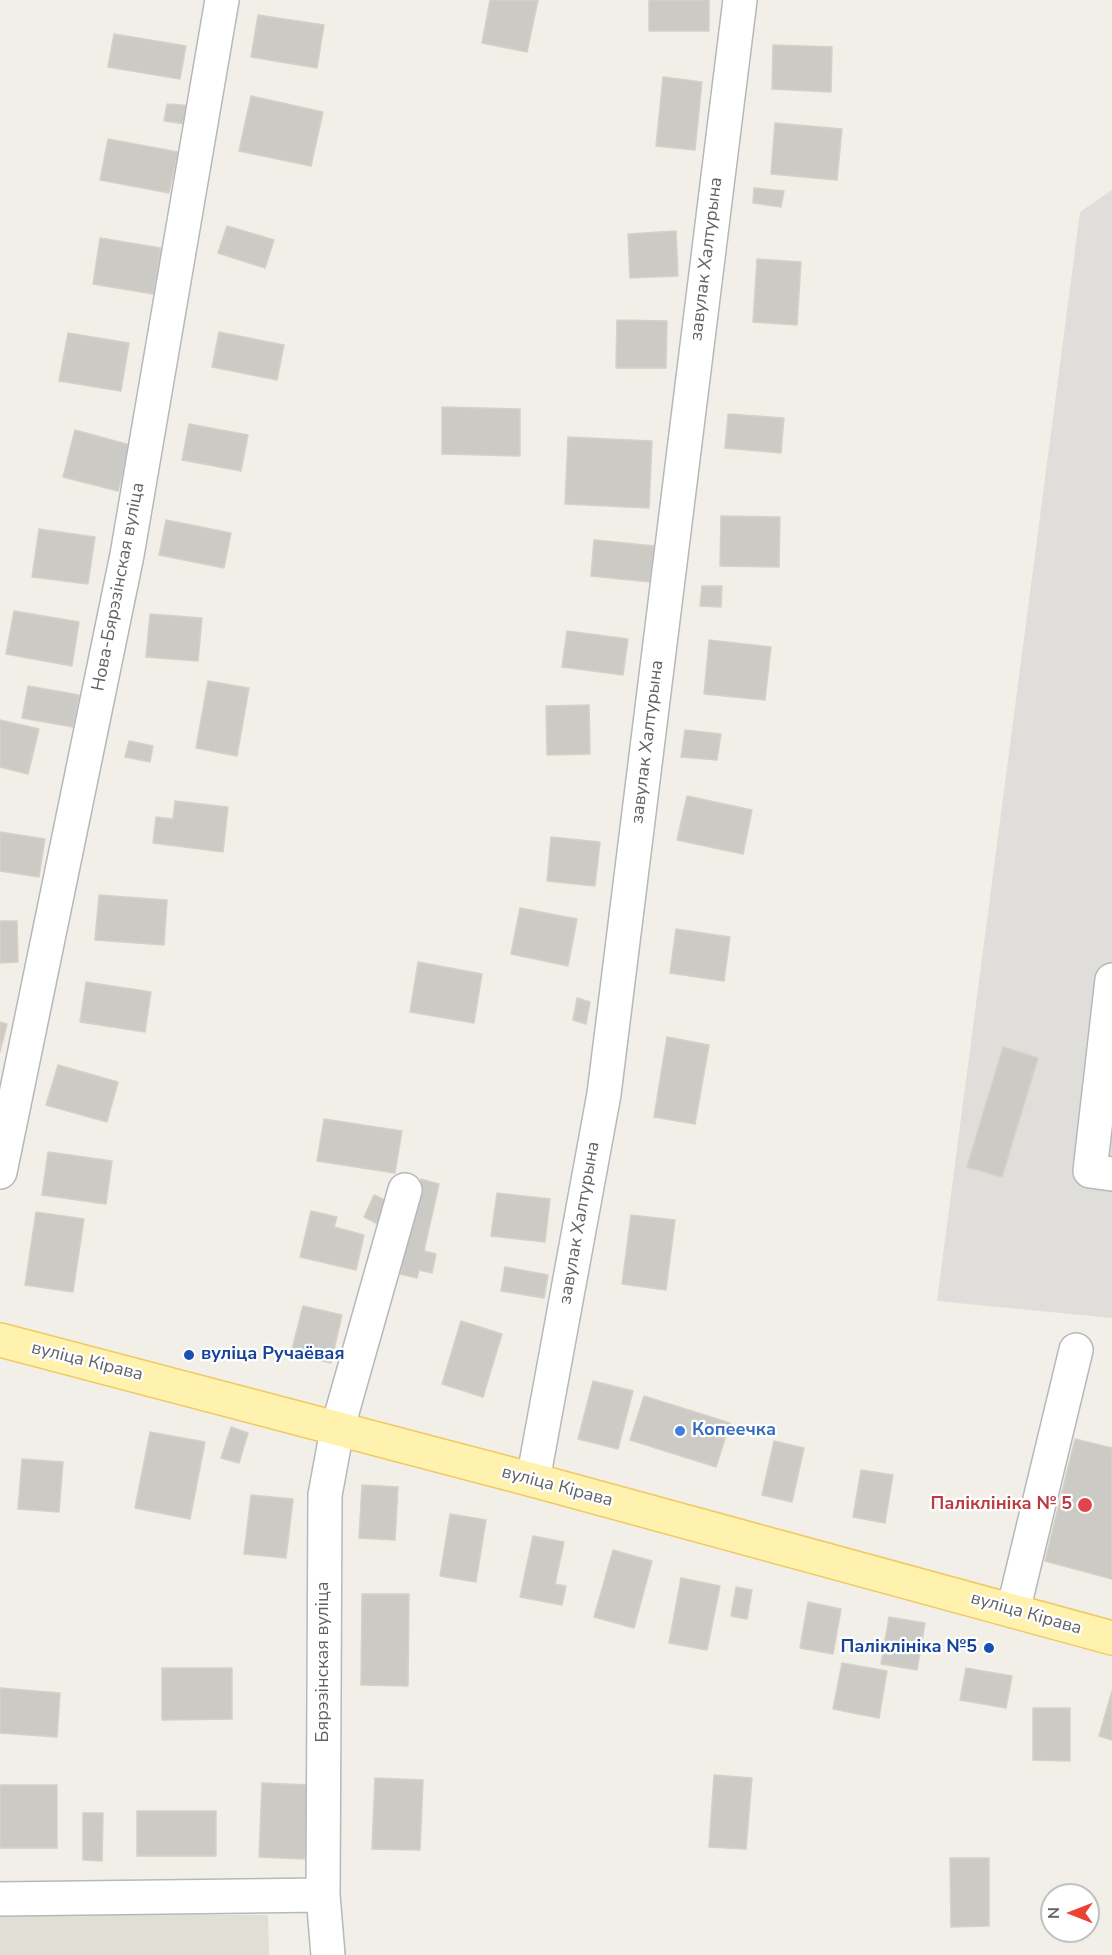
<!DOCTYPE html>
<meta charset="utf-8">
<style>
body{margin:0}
#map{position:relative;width:1112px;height:1955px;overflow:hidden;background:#f1efe8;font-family:"Nunito Sans",sans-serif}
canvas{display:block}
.north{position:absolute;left:1040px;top:1883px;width:60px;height:60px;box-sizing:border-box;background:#fff;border:2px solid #bfc1c3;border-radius:50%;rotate:270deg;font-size:16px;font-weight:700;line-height:24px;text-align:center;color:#5f6368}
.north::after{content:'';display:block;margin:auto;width:21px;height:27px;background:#ea4335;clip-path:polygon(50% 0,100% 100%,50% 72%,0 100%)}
</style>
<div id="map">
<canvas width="1112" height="1955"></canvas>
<div class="north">N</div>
</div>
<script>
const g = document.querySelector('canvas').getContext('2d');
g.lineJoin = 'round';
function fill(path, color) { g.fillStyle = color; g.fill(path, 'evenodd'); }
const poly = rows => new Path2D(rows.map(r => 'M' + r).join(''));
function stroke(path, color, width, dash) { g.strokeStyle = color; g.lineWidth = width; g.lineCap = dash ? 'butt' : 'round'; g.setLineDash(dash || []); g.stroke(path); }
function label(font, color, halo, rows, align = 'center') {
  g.font = font + ' "Nunito Sans",sans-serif'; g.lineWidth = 4.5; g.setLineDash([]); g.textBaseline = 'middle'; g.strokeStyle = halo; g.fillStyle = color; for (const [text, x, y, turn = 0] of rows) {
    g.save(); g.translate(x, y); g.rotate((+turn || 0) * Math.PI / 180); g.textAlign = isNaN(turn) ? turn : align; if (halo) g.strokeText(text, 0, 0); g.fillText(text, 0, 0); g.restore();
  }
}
const industrial = poly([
 [1112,190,1112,1318,937,1301,1080,212]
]);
const education = poly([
 [0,1913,268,1915,269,1955,0,1955]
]);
const building = poly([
 [490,0,538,0,527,52,482,43,490,0],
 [649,0,709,0,709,31,649,31,649,0],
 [258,15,324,25,317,68,251,57,258,15],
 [114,34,186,46,180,79,108,67,114,34],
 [773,45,832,47,831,92,772,89,773,45],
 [663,77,702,82,695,150,656,146,663,77],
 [251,96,323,112,311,166,239,151,251,96],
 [167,104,197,106,193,125,164,121,167,104],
 [775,123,842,129,837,180,771,174,775,123],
 [108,139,178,152,169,193,100,180,108,139],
 [754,188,784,191,781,207,753,203,754,188],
 [227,226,274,240,265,268,218,253,227,226],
 [676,231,678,276,630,278,628,234,676,231],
 [100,238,161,248,153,294,93,284,100,238],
 [757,259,801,262,797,325,753,322,757,259],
 [617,320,667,321,666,368,616,368,617,320],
 [219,332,284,345,277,380,212,367,219,332],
 [68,333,129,343,121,391,59,381,68,333],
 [442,407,520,409,520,456,442,454,442,407],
 [728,414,784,418,781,453,725,448,728,414],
 [189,424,248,435,241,471,182,460,189,424],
 [75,430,130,445,118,491,63,477,75,430],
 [568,437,652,441,649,508,565,504,568,437],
 [721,516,780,517,779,567,720,566,721,516],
 [166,520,231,533,224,568,159,555,166,520],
 [39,529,95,537,88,584,32,577,39,529],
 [594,540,655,546,650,582,591,576,594,540],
 [702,586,722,586,721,607,700,606,702,586],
 [14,611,79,622,72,666,6,654,14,611],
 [150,614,202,618,198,661,146,657,150,614],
 [567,631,628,639,623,675,562,667,567,631],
 [709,640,771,647,765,700,704,694,709,640],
 [208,681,249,688,237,756,196,748,208,681],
 [28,686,79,695,73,727,22,718,28,686],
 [589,705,590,754,547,755,546,706,589,705],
 [0,720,39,729,28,774,0,767,0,720],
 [685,730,721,734,717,760,681,757,685,730],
 [129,741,153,746,150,762,125,757,129,741],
 [687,796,752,810,743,854,677,840,687,796],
 [175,801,228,807,223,852,153,843,156,817,173,819,175,801],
 [0,832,45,839,39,877,0,871,0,832],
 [551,837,600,842,595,886,547,881,551,837],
 [99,895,167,900,164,945,95,940,99,895],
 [520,908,577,919,568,966,511,954,520,908],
 [0,921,17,921,18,962,0,963,0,921],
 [676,929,730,937,724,981,670,973,676,929],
 [418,962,482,974,474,1023,410,1012,418,962],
 [86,982,151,992,145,1032,80,1022,86,982],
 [577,998,590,1002,586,1024,573,1020,577,998],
 [0,1022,7,1024,0,1052,0,1022],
 [667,1037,709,1045,695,1124,654,1117,667,1037],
 [1003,1047,1038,1058,1002,1177,967,1167,1003,1047],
 [58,1065,118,1082,107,1122,46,1105,58,1065],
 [324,1119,402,1131,395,1173,317,1161,324,1119],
 [48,1152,112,1161,106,1204,42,1195,48,1152],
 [421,1179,439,1184,424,1251,436,1254,432,1273,419,1270,417,1278,400,1274,402,1268,395,1267,414,1209,421,1179],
 [497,1193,550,1199,545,1242,491,1236,497,1193],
 [374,1195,397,1206,380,1225,364,1217,374,1195],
 [311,1211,337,1217,334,1227,364,1235,356,1270,300,1257,311,1211],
 [36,1212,84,1219,73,1292,25,1285,36,1212],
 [631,1215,675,1220,666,1290,622,1284,631,1215],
 [505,1267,548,1275,544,1298,501,1291,505,1267],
 [303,1306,342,1315,331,1363,291,1353,303,1306],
 [461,1321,502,1334,483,1397,442,1384,461,1321],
 [593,1381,633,1391,618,1449,578,1439,593,1381],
 [644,1396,730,1423,716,1467,630,1440,644,1396],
 [231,1427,248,1433,239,1463,221,1458,231,1427],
 [150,1432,205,1442,190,1519,135,1508,150,1432],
 [1075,1439,1112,1448,1112,1579,1045,1561,1075,1439],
 [774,1441,804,1448,792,1502,762,1495,774,1441],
 [22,1459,63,1462,59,1512,18,1509,22,1459],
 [861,1470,893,1475,885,1523,853,1517,861,1470],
 [362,1485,398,1487,395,1540,359,1538,362,1485],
 [251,1495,293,1499,286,1558,244,1554,251,1495],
 [450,1514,486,1520,476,1582,440,1576,450,1514],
 [533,1536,564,1542,555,1584,566,1586,562,1605,520,1597,533,1536],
 [613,1550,652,1561,634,1628,594,1617,613,1550],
 [681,1578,720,1586,707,1650,669,1643,681,1578],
 [736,1587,752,1590,747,1619,731,1616,736,1587],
 [362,1594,409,1594,408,1686,361,1685,362,1594],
 [808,1602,841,1609,833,1654,800,1648,808,1602],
 [889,1617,925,1623,917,1670,881,1664,889,1617],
 [842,1663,887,1671,879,1718,833,1709,842,1663],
 [162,1668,232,1668,232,1719,162,1720,162,1668],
 [966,1668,1012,1676,1006,1708,960,1700,966,1668],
 [0,1688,60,1693,57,1737,0,1733,0,1688],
 [1112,1691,1112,1740,1099,1736,1112,1691],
 [1033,1708,1070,1708,1070,1761,1033,1760,1033,1708],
 [714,1775,752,1778,746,1849,709,1847,714,1775],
 [375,1778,423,1780,420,1850,372,1849,375,1778],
 [262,1783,309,1785,305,1859,259,1857,262,1783],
 [0,1785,57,1785,57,1848,0,1848,0,1785],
 [137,1811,216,1811,216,1856,137,1856,137,1811],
 [83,1813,103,1813,102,1861,83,1860,83,1813],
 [950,1858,989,1858,989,1926,951,1927,950,1858]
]);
const minor = poly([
 [1112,980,1090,1171,1112,1174],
 [0,1172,127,555,222,0],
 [533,1480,604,1094,740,0],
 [1013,1611,1076,1350],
 [0,1899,323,1895],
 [328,1955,323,1895,325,1495,337,1430,405,1190]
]);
const major = poly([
 [0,1340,533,1480,1112,1638]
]);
const markers = [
 [189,1355,6,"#1a4fb4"],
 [680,1431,6,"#3f7fe0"],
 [1085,1505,8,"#e0444e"],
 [989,1648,6,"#1a4fb4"]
];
const streetNames = [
 ["завулак Халтурына",707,259,-83],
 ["Нова-Бярэзінская вуліца",119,587,-79],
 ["завулак Халтурына",648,742,-83],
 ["завулак Халтурына",580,1223,-80],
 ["вуліца Кірава",87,1362,14],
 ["вуліца Кірава",557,1487,15],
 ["вуліца Кірава",1026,1614,16],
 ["Бярэзінская вуліца",324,1662,-90]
];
const transitNames = [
 ["вуліца Ручаёвая",201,1355],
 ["Паліклініка №5",977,1648,"right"]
];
const shopNames = [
 ["Копеечка",692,1431]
];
const healthNames = [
 ["Паліклініка № 5",1072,1505]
];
fill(industrial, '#e0deda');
fill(education, '#e1ded6');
fill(building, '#cccac5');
stroke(building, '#d6d1c6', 1.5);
stroke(minor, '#b5b8bc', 36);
stroke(major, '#f2c960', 36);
stroke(minor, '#fff', 33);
stroke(major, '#fff2af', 33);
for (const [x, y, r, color] of markers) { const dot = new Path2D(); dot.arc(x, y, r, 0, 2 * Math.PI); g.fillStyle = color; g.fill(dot); stroke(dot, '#fff', 2); }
label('18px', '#5f6368', '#fff', streetNames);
label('bold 18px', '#164399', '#fff', transitNames, 'left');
label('bold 18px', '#366cbe', '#fff', shopNames, 'left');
label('bold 18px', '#be3a42', '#fff', healthNames, 'right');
</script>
